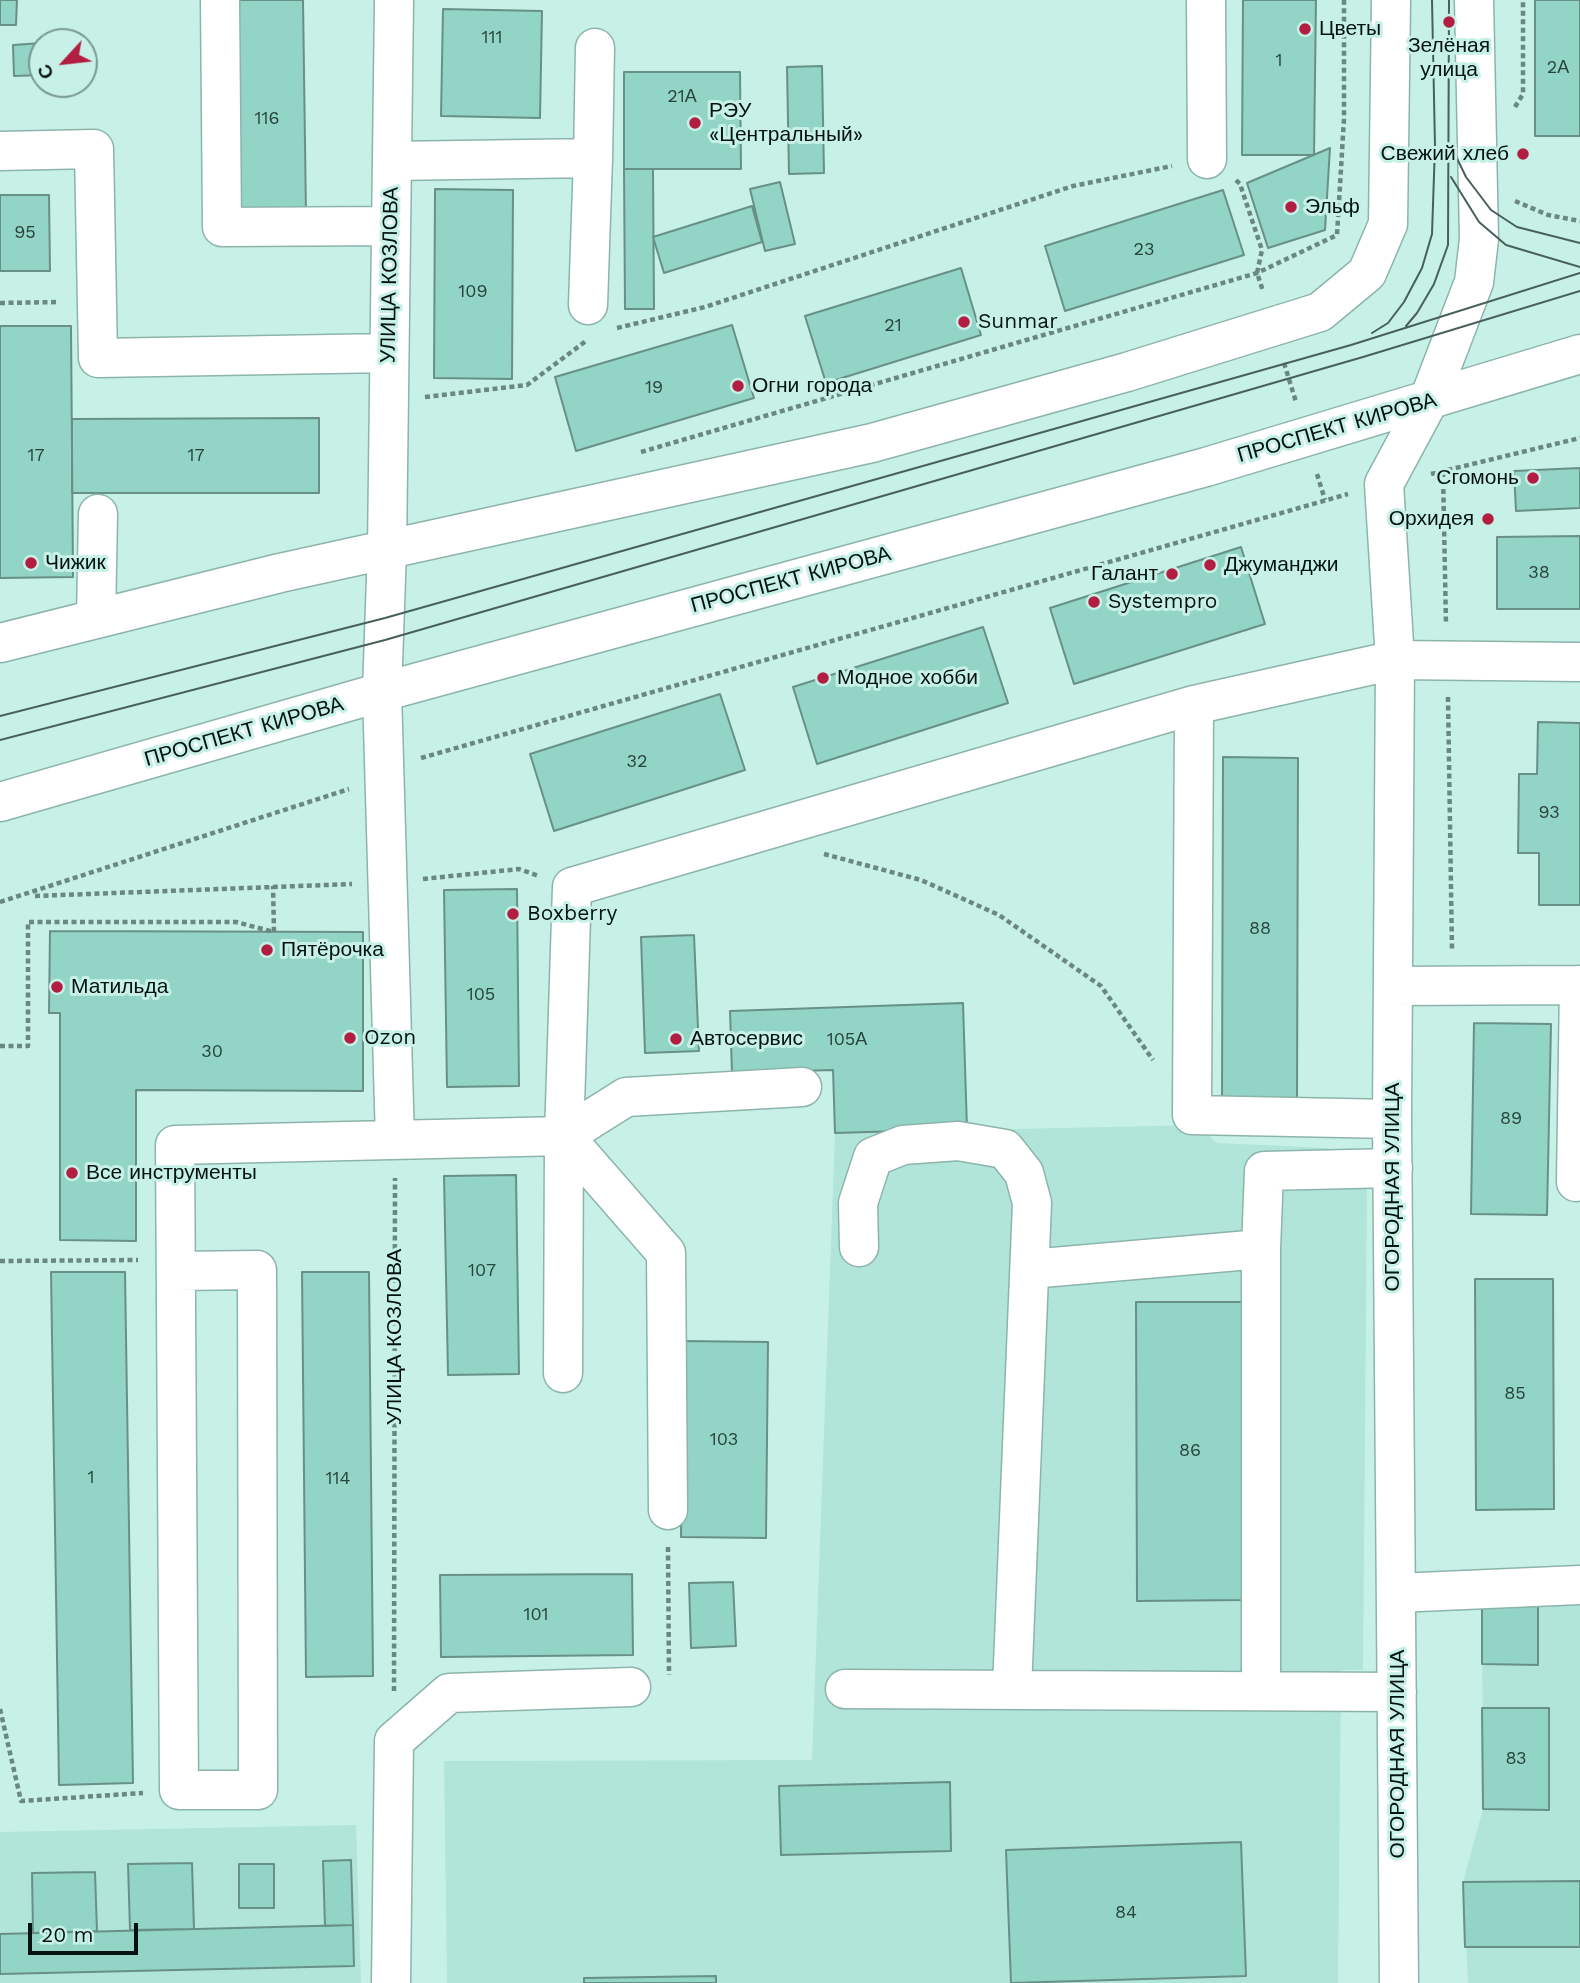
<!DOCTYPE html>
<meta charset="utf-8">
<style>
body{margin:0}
#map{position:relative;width:1580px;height:1983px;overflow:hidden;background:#c7f1e7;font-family:"Work Sans",sans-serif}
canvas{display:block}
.north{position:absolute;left:28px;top:28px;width:70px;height:70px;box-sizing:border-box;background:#c7f1e7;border:2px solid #799891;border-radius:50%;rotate:243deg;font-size:19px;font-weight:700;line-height:28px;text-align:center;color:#041310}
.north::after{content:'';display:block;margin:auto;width:24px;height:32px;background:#b11e41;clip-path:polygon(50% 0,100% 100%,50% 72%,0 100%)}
.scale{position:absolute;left:28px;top:1923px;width:110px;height:32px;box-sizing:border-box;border:4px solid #041310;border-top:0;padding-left:9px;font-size:21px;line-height:24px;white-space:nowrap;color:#041310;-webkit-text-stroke:5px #c7f1e7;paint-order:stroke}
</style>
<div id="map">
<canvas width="1580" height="1983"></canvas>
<div class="north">С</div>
<div class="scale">20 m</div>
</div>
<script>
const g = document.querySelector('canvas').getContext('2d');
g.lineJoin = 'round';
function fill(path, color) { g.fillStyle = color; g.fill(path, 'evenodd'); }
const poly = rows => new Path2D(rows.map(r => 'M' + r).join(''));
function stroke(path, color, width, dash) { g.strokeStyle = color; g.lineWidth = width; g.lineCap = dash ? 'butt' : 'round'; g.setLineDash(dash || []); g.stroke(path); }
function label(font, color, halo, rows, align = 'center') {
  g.font = font + ' "Work Sans",sans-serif'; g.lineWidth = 6; g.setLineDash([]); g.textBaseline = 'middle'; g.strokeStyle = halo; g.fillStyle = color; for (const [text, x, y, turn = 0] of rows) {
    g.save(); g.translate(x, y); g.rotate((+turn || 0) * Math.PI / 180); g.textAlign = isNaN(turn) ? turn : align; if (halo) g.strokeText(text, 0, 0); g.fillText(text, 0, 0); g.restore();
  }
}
const built = poly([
 [1198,1125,1217,1143,1328,1148,1328,1187,1367,1189,1363,1670,1341,1670,1338,1983,447,1983,444,1761,812,1760,835,1133],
 [1482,1599,1580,1602,1580,1983,1468,1983,1463,1882,1483,1809],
 [356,1825,361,1983,0,1983,0,1832]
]);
const building = poly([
 [0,0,17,0,16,25,0,25,0,0],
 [227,0,303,0,306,215,230,216,227,0],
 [1243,0,1316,0,1314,155,1242,155,1243,0],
 [1535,0,1580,0,1580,136,1535,136,1535,0],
 [443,9,542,11,540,118,441,116,443,9],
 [42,43,42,75,14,76,13,45,42,43],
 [822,66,824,173,789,174,787,67,822,66],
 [624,72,740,72,741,169,624,169,624,72],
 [1330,148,1325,230,1268,248,1247,183,1330,148],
 [624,169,653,169,654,309,625,309,624,169],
 [780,182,795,244,765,251,750,189,780,182],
 [435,189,513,190,512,379,434,378,435,189],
 [1223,190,1244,255,1065,311,1045,246,1223,190],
 [0,195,49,195,50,271,0,271,0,195],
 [752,206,762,242,664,273,653,237,752,206],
 [961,268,981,335,826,383,805,316,961,268],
 [732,325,754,398,576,451,555,377,732,325],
 [0,326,71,326,73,577,0,578,0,326],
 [319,418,319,493,72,493,72,419,319,418],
 [1580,468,1580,508,1516,511,1514,471,1580,468],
 [1580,536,1580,609,1497,609,1497,537,1580,536],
 [1241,547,1265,624,1074,684,1050,608,1241,547],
 [983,627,1008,703,817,764,793,687,983,627],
 [720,694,745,770,554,831,530,754,720,694],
 [1538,722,1580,723,1580,905,1539,905,1539,853,1518,853,1519,774,1537,774,1538,722],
 [1223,757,1298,758,1297,1101,1222,1100,1223,757],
 [517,889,519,1086,447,1087,444,890,517,889],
 [50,931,363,932,363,1091,136,1090,136,1241,60,1240,60,1013,49,1013,50,931],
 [694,935,699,1051,645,1053,641,937,694,935],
 [963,1003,967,1129,835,1133,833,1070,732,1073,730,1011,963,1003],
 [1474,1023,1551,1024,1547,1215,1471,1214,1474,1023],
 [516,1175,519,1374,448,1375,444,1176,516,1175],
 [51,1272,125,1272,133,1783,59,1785,51,1272],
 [302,1272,369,1272,373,1676,306,1677,302,1272],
 [1475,1279,1553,1279,1554,1509,1476,1510,1475,1279],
 [1136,1302,1243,1302,1244,1600,1137,1601,1136,1302],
 [683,1341,768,1342,766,1538,681,1537,683,1341],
 [632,1574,633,1655,441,1657,440,1575,632,1574],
 [733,1582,736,1646,691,1648,689,1583,733,1582],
 [1482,1599,1538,1601,1538,1665,1482,1664,1482,1599],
 [1482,1708,1549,1708,1549,1810,1483,1809,1482,1708],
 [950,1782,951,1851,781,1855,779,1786,950,1782],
 [1241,1842,1246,1976,1011,1983,1006,1850,1241,1842],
 [351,1860,353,1925,325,1926,323,1861,351,1860],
 [192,1863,194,1929,130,1930,128,1864,192,1863],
 [239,1864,274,1864,274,1908,239,1908,239,1864],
 [95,1872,97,1931,33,1933,32,1873,95,1872],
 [1580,1881,1580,1947,1465,1947,1463,1882,1580,1881],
 [353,1925,354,1966,0,1974,0,1934,353,1925],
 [716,1976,716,1983,584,1983,584,1978,716,1976]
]);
const path = poly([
 [1515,107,1523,94,1523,0],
 [1236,180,1240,184,1262,250,1257,273,1263,291],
 [1515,201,1548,215,1580,221],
 [0,303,59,302],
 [617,328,705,307,1073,186,1172,166],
 [1284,363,1296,402],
 [425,397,527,385,586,341],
 [641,452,1257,273,1337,235,1344,119,1344,0],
 [1443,472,1446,625],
 [1317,474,1325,500],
 [1431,474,1580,438],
 [1448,697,1452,951],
 [421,758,1348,494],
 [824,854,921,880,999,915,1101,986,1153,1060],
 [423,879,519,869,539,876],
 [35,896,352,884],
 [0,902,349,789],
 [0,1046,28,1046,28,922,236,922,274,932,273,886],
 [0,1261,138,1260],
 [668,1547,669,1675],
 [394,1691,395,1178],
 [0,1709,21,1801,143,1793]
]);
const minor = poly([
 [220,0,222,227,391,226],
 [394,0,387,549,382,692,395,1140],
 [1206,0,1207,159],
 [0,151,94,149,98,358,389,353],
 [593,158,595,48],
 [392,161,593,158,588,305],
 [96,619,98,514],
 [0,643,280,573,872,443,1127,372,1320,312,1367,273,1388,224,1391,0],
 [1194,705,1395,660,1580,662],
 [1393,986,1580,985],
 [564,1136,666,1253,668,1510],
 [1576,1182,1579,985],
 [859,1247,858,1203,873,1157,903,1145,958,1141,1005,1149,1024,1173,1032,1203,1012,1689],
 [1030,1269,1261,1249,1264,1171,1393,1168],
 [178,1271,257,1270,258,1790,179,1790,175,1145,564,1136,626,1097,802,1087],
 [563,1373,564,1136,572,887,1194,705,1192,1115,1392,1119],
 [1396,1593,1580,1585],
 [845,1689,1397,1692],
 [1261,1689,1261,1249],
 [391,1983,394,1741,449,1693,631,1687],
 [1399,1983,1392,1119,1395,660,1384,484,1428,402,1474,282,1479,239,1474,0]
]);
const major = poly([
 [0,802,382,692,1206,467,1580,354]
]);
const tram = poly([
 [1452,148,1466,177,1491,210,1517,227,1580,243],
 [1451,177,1479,222,1506,245,1580,267],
 [1406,326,1417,313,1434,284,1448,245,1449,0],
 [1372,333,1388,323,1404,302,1422,268,1432,234,1435,146,1432,0],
 [0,716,385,618,1351,345,1580,273],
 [0,740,385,640,1363,357,1580,291]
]);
const markers = [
 [1449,22,7,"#b11e41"],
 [1305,29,7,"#b11e41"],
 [695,123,7,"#b11e41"],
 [1523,154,7,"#b11e41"],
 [1291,207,7,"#b11e41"],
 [964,322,7,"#b11e41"],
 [738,386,7,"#b11e41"],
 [1533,478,7,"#b11e41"],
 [1488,519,7,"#b11e41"],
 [31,563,7,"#b11e41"],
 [1210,565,7,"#b11e41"],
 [1172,574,7,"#b11e41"],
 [1094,602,7,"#b11e41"],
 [823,678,7,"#b11e41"],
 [513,914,7,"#b11e41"],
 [267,950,7,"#b11e41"],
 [57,987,7,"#b11e41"],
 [350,1038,7,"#b11e41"],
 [676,1039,7,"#b11e41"],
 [72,1173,7,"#b11e41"]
];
const numberNames = [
 ["111",492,38],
 ["1",1279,61],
 ["2А",1558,68],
 ["21А",682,97],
 ["116",267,119],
 ["95",25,233],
 ["23",1144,250],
 ["109",473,292],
 ["21",893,326],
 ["19",654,388],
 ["17",36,456],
 ["17",196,456],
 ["38",1539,573],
 ["32",637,762],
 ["93",1549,813],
 ["88",1260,929],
 ["105",481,995],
 ["105А",847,1040],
 ["30",212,1052],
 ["89",1511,1119],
 ["107",482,1271],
 ["85",1515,1394],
 ["103",724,1440],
 ["86",1190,1451],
 ["1",91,1478],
 ["114",338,1479],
 ["101",536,1615],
 ["83",1516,1759],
 ["84",1126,1913]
];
const poiNames = [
 ["Цветы",1319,29],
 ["Зелёная",1449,46,"center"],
 ["улица",1449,70,"center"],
 ["РЭУ",709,111],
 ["«Центральный»",709,135],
 ["Свежий хлеб",1509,154,"right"],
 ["Эльф",1305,207],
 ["Sunmar",978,322],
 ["Огни города",752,386],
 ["Сгомонь",1519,478,"right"],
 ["Орхидея",1474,519,"right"],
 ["Чижик",45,563],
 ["Джуманджи",1224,565],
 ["Галант",1158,574,"right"],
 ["Systempro",1108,602],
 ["Модное хобби",837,678],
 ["Boxberry",527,914],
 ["Пятёрочка",281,950],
 ["Матильда",71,987],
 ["Ozon",364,1038],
 ["Автосервис",690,1039],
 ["Все инструменты",86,1173]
];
const streetNames = [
 ["УЛИЦА КОЗЛОВА",390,275,-89],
 ["ПРОСПЕКТ КИРОВА",1337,428,-16],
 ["ПРОСПЕКТ КИРОВА",791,580,-15],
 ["ПРОСПЕКТ КИРОВА",244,732,-16],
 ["ОГОРОДНАЯ УЛИЦА",1393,1187,-90],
 ["УЛИЦА КОЗЛОВА",395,1337,-90],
 ["ОГОРОДНАЯ УЛИЦА",1398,1754,-90]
];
fill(built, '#b1e5d9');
fill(building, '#92d4c6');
stroke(building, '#689087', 2);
stroke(minor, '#8cb4ab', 41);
stroke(major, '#8cb4ab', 41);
stroke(path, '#6a8780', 4.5, [5, 3.5]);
stroke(minor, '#fff', 38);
stroke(major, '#fff', 38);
stroke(tram, '#47605a', 2);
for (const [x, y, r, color] of markers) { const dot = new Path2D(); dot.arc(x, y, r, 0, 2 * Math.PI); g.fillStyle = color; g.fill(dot); stroke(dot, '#c7f1e7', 2.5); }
label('18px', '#28433e', null, numberNames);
label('21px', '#041310', '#c7f1e7', poiNames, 'left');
label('21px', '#041310', '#c7f1e7', streetNames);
</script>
